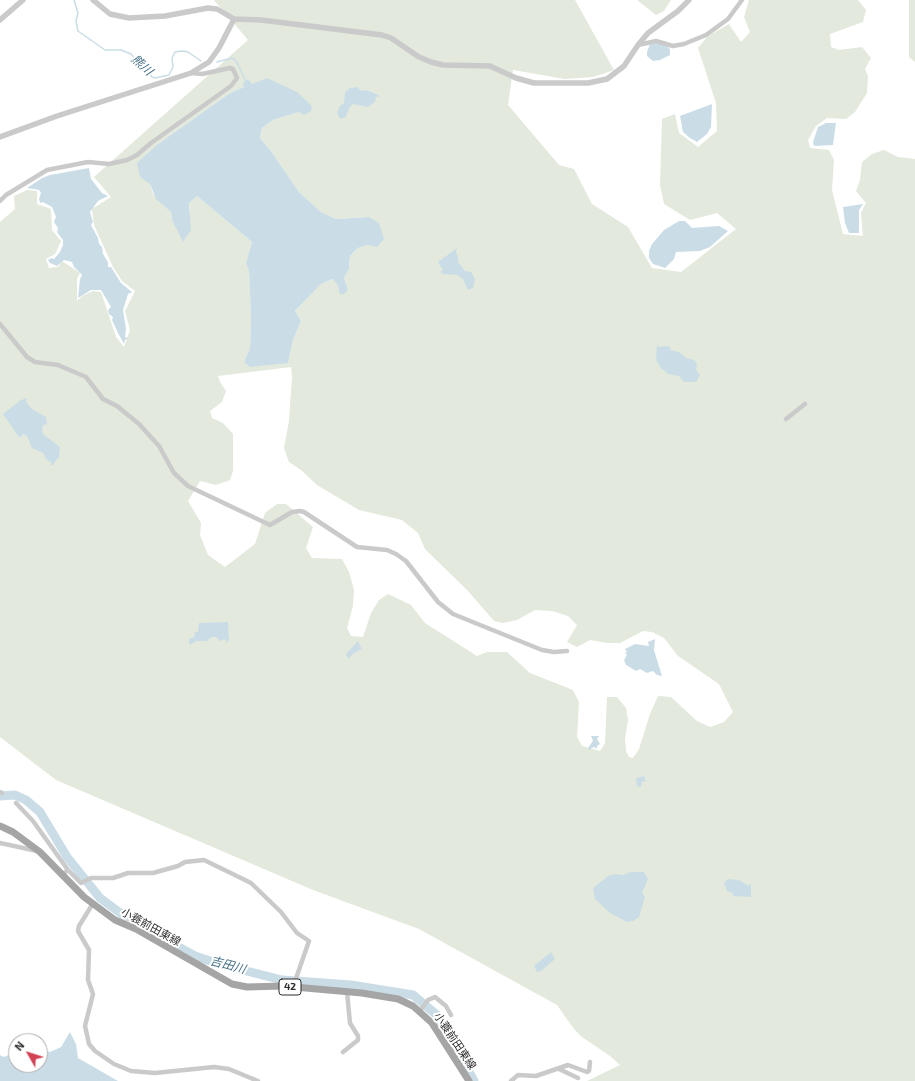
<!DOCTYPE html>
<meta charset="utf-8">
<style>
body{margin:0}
#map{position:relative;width:915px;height:1081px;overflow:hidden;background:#fff;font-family:"Exo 2",sans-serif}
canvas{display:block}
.north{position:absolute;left:8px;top:1033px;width:40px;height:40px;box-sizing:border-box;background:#fff;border:1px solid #ababab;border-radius:50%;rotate:309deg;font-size:11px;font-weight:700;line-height:16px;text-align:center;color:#2d2d2d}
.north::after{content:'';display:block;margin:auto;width:14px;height:18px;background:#d14254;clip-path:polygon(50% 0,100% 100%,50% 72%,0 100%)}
</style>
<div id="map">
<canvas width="915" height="1081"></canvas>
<div class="north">N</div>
</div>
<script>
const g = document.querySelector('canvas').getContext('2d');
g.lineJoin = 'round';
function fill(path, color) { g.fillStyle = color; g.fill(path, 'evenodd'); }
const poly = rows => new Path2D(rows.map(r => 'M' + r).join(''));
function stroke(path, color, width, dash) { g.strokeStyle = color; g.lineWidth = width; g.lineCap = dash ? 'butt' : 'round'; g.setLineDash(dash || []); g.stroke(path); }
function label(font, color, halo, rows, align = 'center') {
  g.font = font + ' "Exo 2","Noto Sans JP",sans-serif'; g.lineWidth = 4; g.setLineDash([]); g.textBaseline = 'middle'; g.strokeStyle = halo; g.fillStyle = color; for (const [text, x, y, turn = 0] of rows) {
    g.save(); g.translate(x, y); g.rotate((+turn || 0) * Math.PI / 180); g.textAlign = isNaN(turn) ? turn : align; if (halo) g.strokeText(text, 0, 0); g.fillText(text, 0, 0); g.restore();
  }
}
const green = poly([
 [214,0,575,0,614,70,593,77,565,79,513,70,508,105,559,165,574,169,592,204,628,227,652,268,681,272,736,229,717,213,690,220,664,204,660,185,662,119,675,114,679,133,698,147,717,131,716,103,698,48,708,36,729,24,741,42,750,32,744,17,749,0,858,0,866,10,863,22,830,34,831,47,839,50,862,47,871,58,865,69,868,76,867,93,855,112,846,119,827,118,816,126,808,140,810,148,829,150,834,160,832,190,843,234,863,236,861,213,866,203,856,191,860,180,862,162,872,154,884,150,898,157,915,159,915,1081,587,1081,620,1065,610,1056,582,1037,574,1029,557,1005,419,929,313,890,56,780,0,737,0,222,15,209,14,196,27,190,37,191,37,204,51,209,52,230,61,241,55,254,46,259,49,268,58,267,62,261,80,273,77,279,77,301,82,296,93,291,101,292,116,337,124,347,130,330,125,311,135,291,122,281,113,267,94,225,92,209,111,197,94,177,248,40],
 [248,79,252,84,305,115,299,112,273,120,262,128,260,138,271,151,299,192,321,212,336,219,369,217,367,245,358,248,350,256,349,269,344,278,348,290,339,293,338,286,334,279,321,284,295,311,301,321,293,340,288,363,244,362,250,348,251,320,249,271,246,263,252,242,197,196,189,203,190,213,172,220,171,212,153,194,150,184,158,144,230,93,244,87],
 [291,367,292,377,289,421,284,448,289,462,301,470,317,485,359,510,402,520,418,533,425,549,468,591,494,621,503,623,517,620,535,610,552,611,568,616,577,625,567,642,577,647,590,640,607,643,620,643,643,631,652,632,664,638,678,656,719,684,733,712,724,722,710,727,697,721,671,697,658,696,650,714,639,749,633,758,629,757,626,751,625,739,628,720,626,708,617,697,607,697,605,743,600,751,582,746,577,737,579,702,573,690,530,673,507,652,487,652,477,656,425,623,411,605,388,594,379,600,371,613,363,637,351,636,347,628,353,606,354,590,349,572,342,559,312,558,306,548,313,527,286,504,277,504,265,513,255,544,225,567,208,555,200,535,201,523,188,501,200,481,216,485,230,480,233,471,233,434,223,423,212,418,210,411,222,402,226,391,220,382,218,376],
 [637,0,671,0,664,11,656,15],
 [909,0,915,0,915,62,909,57]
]);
const water = poly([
 [655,43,664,43,670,49,670,55,660,60,653,61,647,56,647,52,650,44],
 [267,78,297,92,312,106,311,111,304,115,299,112,273,120,262,128,260,138,271,151,299,192,321,212,336,219,369,217,379,223,384,239,377,247,367,245,358,248,350,256,349,269,344,278,348,290,343,295,339,293,338,286,333,279,321,284,295,311,301,321,293,340,288,363,250,367,244,362,250,348,251,320,249,271,246,263,252,242,197,196,189,203,191,230,183,242,172,220,171,212,156,199,150,184,140,177,137,163,158,144,230,93,244,87,243,83,248,79,252,84],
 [357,87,361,91,367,90,380,96,376,97,375,102,368,107,353,104,349,108,346,117,340,119,337,113,339,107,344,103,345,92,350,88],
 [712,104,711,127,707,134,697,142,690,138,683,132,680,116],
 [826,123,836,123,833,145,814,146,813,142,818,127],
 [89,168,91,179,102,193,108,196,98,201,93,208,90,212,93,222,91,225,98,238,99,244,102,247,103,254,108,262,108,267,111,267,121,283,132,292,128,294,123,310,126,329,125,337,128,338,125,340,124,344,118,333,112,320,113,317,109,314,108,310,111,307,101,290,91,290,78,298,80,279,82,275,74,267,72,262,64,260,57,266,50,263,48,260,51,258,54,259,60,252,63,245,63,240,57,232,58,228,54,222,56,217,52,207,43,202,40,203,39,199,41,193,39,190,27,188,42,178,50,175],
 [863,204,859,210,859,233,849,233,845,223,843,207],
 [679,221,685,221,692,228,719,226,728,231,710,247,700,251,676,252,674,259,665,268,653,264,649,258,649,251,652,244,664,230],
 [457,248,456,253,458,256,458,262,465,271,471,272,475,279,473,288,468,290,463,279,457,275,443,274,440,272,443,270,438,262],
 [657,345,659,347,668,346,671,348,670,350,679,352,686,358,694,360,697,364,696,370,700,375,696,382,684,382,679,376,668,374,661,368,656,360],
 [27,398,26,402,32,409,46,417,47,424,43,425,42,431,43,434,60,447,59,458,57,459,53,465,51,465,51,462,47,460,43,453,32,448,27,436,23,434,21,437,19,437,3,414,21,400],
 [228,622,229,639,227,643,225,639,220,641,216,637,211,637,207,641,196,641,190,645,189,642,189,639,194,637,195,632,198,632,199,623],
 [655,639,654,650,662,676,657,675,653,671,647,673,640,669,636,671,626,665,624,660,627,655,625,653,627,652,625,649,635,644,649,646,648,642],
 [358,641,362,649,354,653,348,659,346,654],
 [591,736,599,736,597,739,600,744,597,746,597,749,594,747,589,750,588,748,593,741],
 [644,776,646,782,642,781,641,787,637,786,636,778],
 [631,872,644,872,648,879,642,893,645,897,639,917,633,921,627,922,610,913,595,899,593,888,608,876,615,874,623,875],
 [728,879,739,880,749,886,751,883,751,897,733,896,733,893,727,891,726,888,724,883],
 [551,952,555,959,541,971,537,972,534,966],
 [70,1032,76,1044,78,1058,118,1081,0,1081,0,1055,4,1057,16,1052,16,1065,40,1065,40,1049,50,1052,61,1047]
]);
const stream = poly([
 [74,0,78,13,76,21,78,31,105,50,121,50,131,54,152,77,155,78,169,75,173,67,172,58,175,52,182,51,188,52,201,61],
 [217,62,232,58,236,61,246,81]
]);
const river = poly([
 [0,796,15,795,26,800,40,812,67,857,100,898,123,915,135,919,171,943,195,956,219,964,282,980,351,985,413,995,438,1016,474,1081]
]);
const minor = poly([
 [638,45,656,41,673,46,684,44,706,35,728,19,742,0],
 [0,201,6,195,47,170,88,162,109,164,127,160,137,155,151,143,231,86,237,78,233,69,230,68,202,74,191,73],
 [0,324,27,357,35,362,58,365,86,377,103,399,117,406,139,424,159,446,174,473,188,486,270,525,292,512,300,511,304,512,357,547,387,550,396,554,406,561,438,602,453,614,542,650,554,652,567,651],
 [786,419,805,404],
 [0,792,2,793],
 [16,803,33,821,68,870,63,874],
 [0,843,37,851],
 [68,870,81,883,91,878,113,878,128,873,153,873,178,866,185,862,204,860,243,879,251,883,281,912,297,933,309,941,293,987],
 [92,905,79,926,78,931,89,950,88,980,93,994,85,1026,89,1044,95,1051,114,1064,131,1071,155,1073,214,1067,229,1069,258,1081],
 [420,1011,428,1000,435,997,446,1006,451,1015],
 [343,1052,358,1040,358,1036,350,1023,347,992],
 [559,1069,578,1078],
 [511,1081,518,1075,536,1076,568,1065,587,1072,589,1071,590,1062]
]);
const tertiary = poly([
 [93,0,110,14,129,18,165,16,208,8,217,9,234,19,261,20,382,35,391,38,419,57,431,62,443,65,490,66,516,78,534,83,588,83,607,79,624,66,638,45,648,33,678,11,689,0],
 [0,20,23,0],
 [0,137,57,116,191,73,209,62,219,48,234,19]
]);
const primary = poly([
 [0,826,13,832,40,852,84,897,115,920,136,929,232,984,247,987,283,986,362,993,398,999,413,1006,432,1023,469,1081]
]);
const shields = [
 [290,987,22]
];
const shieldNames = [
 ["42",290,987]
];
const streetNames = [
 ["小蓑前田東線",151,927,29],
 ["小蓑前田東線",455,1041,56]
];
const waterNames = [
 ["熊川",142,65,42],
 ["吉田川",228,965,15]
];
fill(green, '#e3e9dc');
fill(water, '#cadde7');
stroke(stream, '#cadde7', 1.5);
stroke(river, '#cadde7', 9);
stroke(minor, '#cacaca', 4.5);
stroke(tertiary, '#cacaca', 5.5);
stroke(primary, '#a5a5a5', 7);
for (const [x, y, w] of shields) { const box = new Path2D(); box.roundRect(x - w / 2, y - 8, w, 16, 3); g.fillStyle = '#fff'; g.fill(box); stroke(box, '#2d2d2d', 1); }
label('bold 10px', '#2d2d2d', null, shieldNames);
label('11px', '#2d2d2d', '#fff', streetNames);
label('italic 12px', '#446f85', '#fff', waterNames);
</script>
